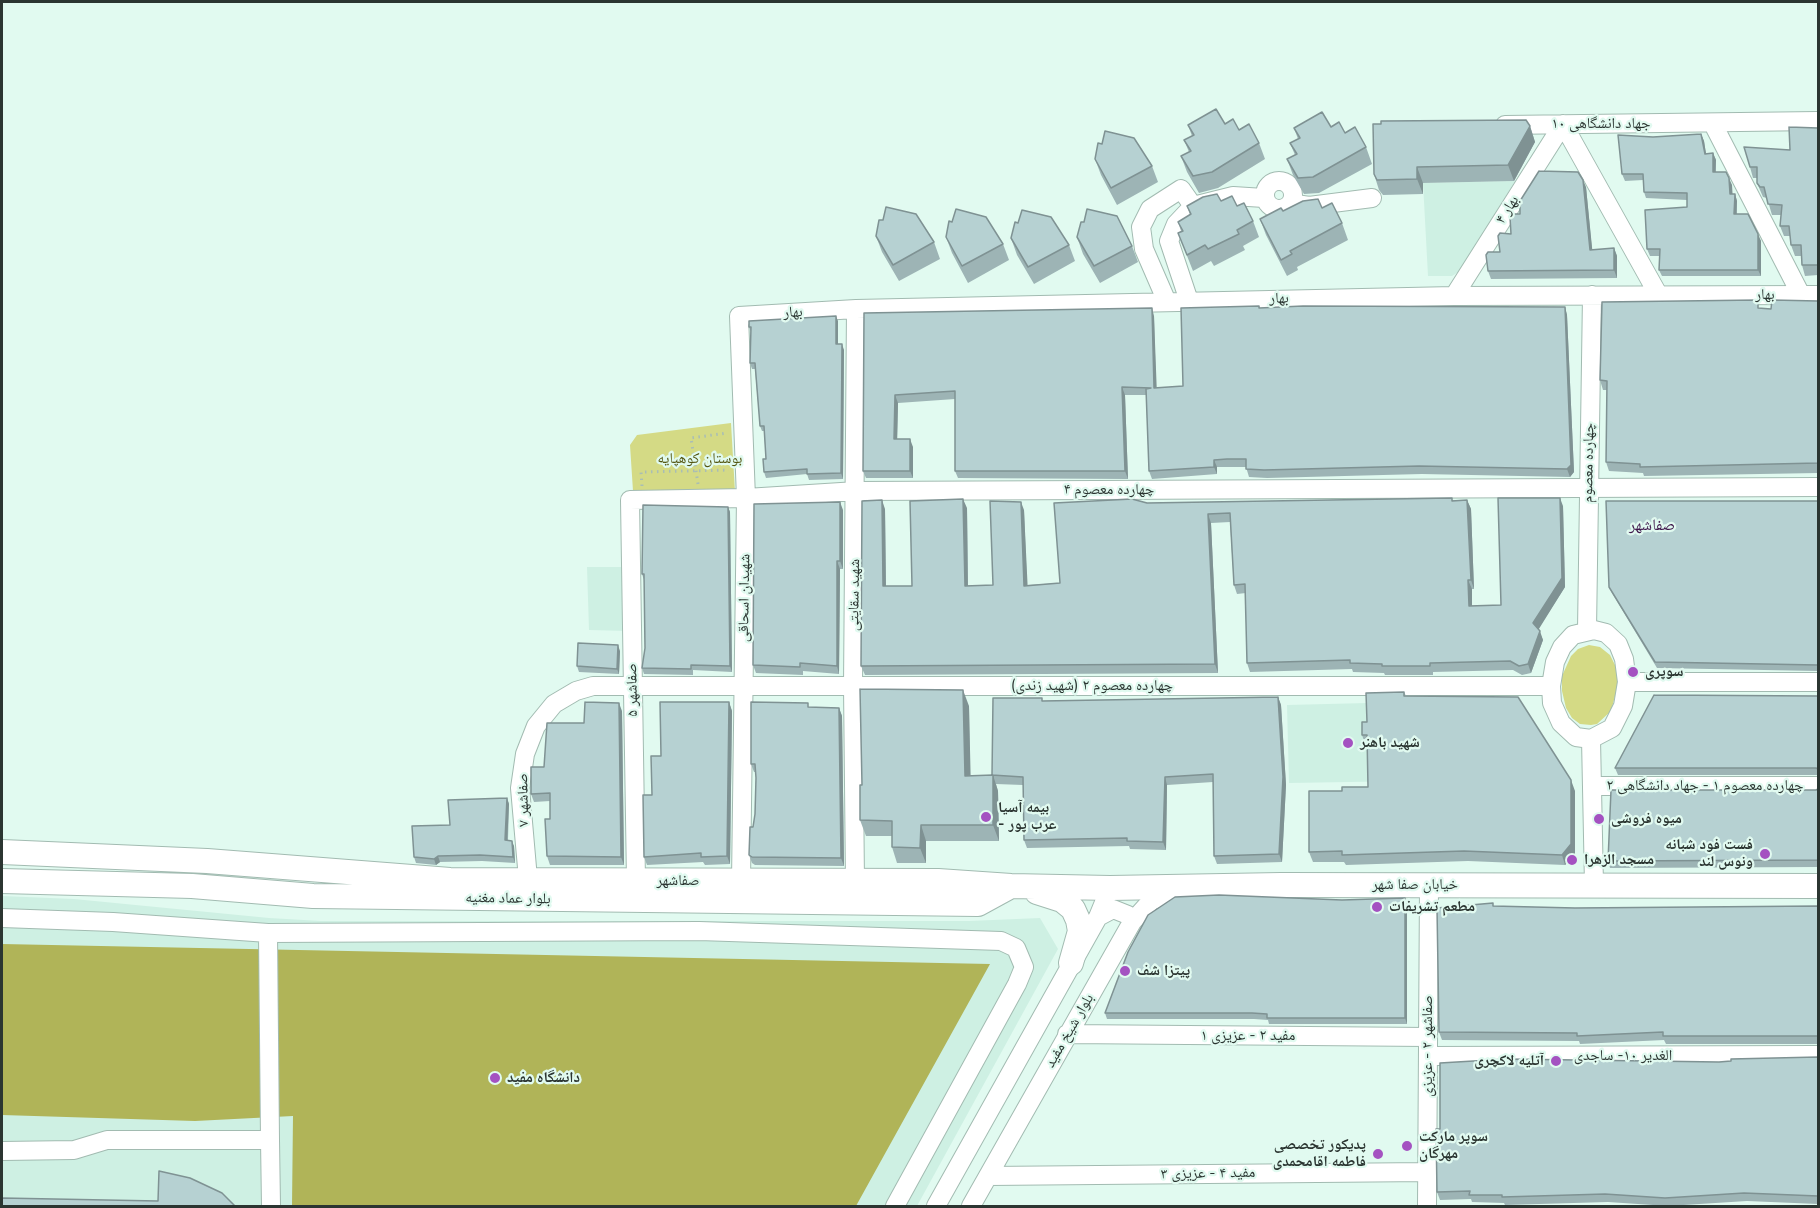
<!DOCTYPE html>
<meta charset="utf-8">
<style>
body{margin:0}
#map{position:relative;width:1820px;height:1208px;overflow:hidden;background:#e1faf0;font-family:"Nunito Sans",sans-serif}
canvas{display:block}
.frame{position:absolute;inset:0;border:3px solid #2b3531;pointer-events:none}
</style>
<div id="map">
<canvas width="1820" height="1208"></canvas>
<div class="frame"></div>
</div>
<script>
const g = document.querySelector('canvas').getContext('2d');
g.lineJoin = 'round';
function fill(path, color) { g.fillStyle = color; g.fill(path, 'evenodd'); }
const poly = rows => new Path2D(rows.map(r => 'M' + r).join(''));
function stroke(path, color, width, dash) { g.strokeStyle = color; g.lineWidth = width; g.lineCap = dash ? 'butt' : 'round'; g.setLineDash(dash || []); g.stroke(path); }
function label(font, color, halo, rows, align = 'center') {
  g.font = font + ' "Nunito Sans","Noto Naskh Arabic",sans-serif'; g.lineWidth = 4.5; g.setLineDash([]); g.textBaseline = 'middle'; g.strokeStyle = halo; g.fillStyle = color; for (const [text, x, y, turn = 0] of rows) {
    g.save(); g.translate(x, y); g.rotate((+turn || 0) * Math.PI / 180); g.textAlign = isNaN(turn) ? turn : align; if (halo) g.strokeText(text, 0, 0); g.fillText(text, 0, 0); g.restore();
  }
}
const built = poly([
 [1515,181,1460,271,1452,276,1428,276,1423,183],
 [587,567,626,567,628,631,589,630],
 [1408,702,1409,781,1289,783,1287,705],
 [2,896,74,899,269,918,321,921,969,921,1040,918,1058,949,917,1206,2,1206]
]);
const green = poly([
 [731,423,735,492,633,491,630,445,637,435],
 [1589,645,1600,647,1610,655,1616,667,1618,685,1611,711,1597,724,1591,725,1580,724,1572,718,1566,708,1562,691,1562,676,1571,656,1578,649]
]);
const forest = poly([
 [2,944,990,964,856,1206,292,1206,293,1116,195,1121,2,1115]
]);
const path = poly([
 [698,484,691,438,727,433],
 [642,486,641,472,729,470]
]);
const minor = poly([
 [1713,124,1801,295],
 [1505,125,1818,121],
 '1265 195a14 14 0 1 1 28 0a14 14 0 1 1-28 0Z',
 [1296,204,1309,206,1372,198],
 [1454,296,1563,124,1659,296],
 [1189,301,1169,241,1176,224,1193,206,1233,196,1264,198],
 [1167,302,1144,249,1141,227,1150,209,1181,189,1193,206],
 [1587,630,1592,295],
 [1594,630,1606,633,1618,644,1624,659,1627,682,1623,706,1612,728,1591,739,1576,737,1561,723,1552,703,1551,686,1555,662,1562,647,1573,635,1594,630],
 [1627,682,1818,682],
 [1591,739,1594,885],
 [1592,786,1818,786],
 [528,879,520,788,525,754,536,726,554,704,576,691,593,686,1551,686],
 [636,881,630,500,746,498,857,491,1818,487],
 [741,881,746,498,739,316,856,309,1454,296,1818,295],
 [855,882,853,686,856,309],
 [1098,917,1113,909,1128,915,1132,922],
 [2,918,113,922,268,933,699,931,1001,941,1016,948,1024,967,1017,984,895,1206],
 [1067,1034,1428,1037],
 [1428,1056,1818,1055],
 [270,1140,271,1206],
 [2,1151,74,1150,107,1140,270,1140,268,933],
 [988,1176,1427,1172],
 [936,1206,1098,917,1110,888],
 [971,1206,1132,922,1151,901,1176,890],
 [1427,1206,1429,885]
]);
const major = poly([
 [2,852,207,861,450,880,938,881,1011,886,1110,888,1281,885,1818,886],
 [2,881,192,886,313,896,978,904,1011,886],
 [1037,892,1062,900,1073,909,1078,920,1080,931,1071,963]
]);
const wall = poly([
 [1225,124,1239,130,1259,143,1265,159,1218,188,1199,193,1187,172,1181,156,1189,152,1184,140,1192,136,1188,125],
 [1530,126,1535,142,1514,181,1423,183,1423,194,1383,195,1379,190,1374,174],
 [1331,127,1345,133,1366,147,1372,164,1319,193,1304,194,1293,175,1287,159,1295,155,1290,143,1298,139,1294,128],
 [1818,128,1818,275,1805,276,1802,265,1801,256,1795,256,1791,245,1790,236,1784,236,1780,226,1781,215,1772,215,1767,198,1763,197,1757,183,1757,178,1753,178,1750,167,1790,150],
 [1701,134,1704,141,1706,154,1713,153,1716,160,1716,172,1732,185,1732,194,1735,194,1737,201,1737,214,1761,241,1761,276,1662,276,1659,270,1660,256,1650,256,1647,249,1687,207,1687,200,1646,198,1644,192,1643,180,1625,181,1622,174,1653,137],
 [1095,159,1152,166,1158,182,1117,205,1101,175],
 [1586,187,1592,250,1614,248,1617,256,1617,278,1491,279,1488,271,1511,234],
 [1221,201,1237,206,1253,221,1259,237,1243,246,1245,250,1214,266,1211,261,1193,271,1178,233,1181,231,1178,222,1190,215,1187,206],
 [1322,208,1342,223,1348,240,1297,267,1298,270,1287,276,1266,235,1260,219,1283,211],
 [883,220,934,242,940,259,899,281,882,252,876,236],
 [952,222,1003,244,1009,260,968,283,952,253,946,237],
 [1084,222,1132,246,1138,262,1100,283,1083,254,1077,237],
 [1011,238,1069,245,1075,261,1034,284,1017,255],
 [1818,301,1818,473,1644,476,1643,473,1609,471,1606,462,1607,390,1603,390,1600,380,1761,308,1771,309],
 [1259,306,1260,308,1565,307,1567,315,1574,472,1570,477,1422,474,1267,478,1249,477,1246,467,1217,467,1217,474,1152,479,1149,471,1146,395,1125,395,1128,479,958,478,955,471,955,399,898,403,897,439,913,447,913,478,866,478,863,471,864,313,1154,316,1156,388,1183,386],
 [838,321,838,344,844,350,843,479,809,480,807,474,766,478,764,472,766,459,764,431,762,431,760,426,755,369,752,369,750,363,751,332,749,327],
 [1467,500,1471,509,1474,589,1472,589,1472,606,1501,605,1563,506,1565,587,1538,629,1543,640,1531,673,1522,675,1513,670,1433,672,1433,675,1385,675,1384,673,1353,672,1352,669,1250,672,1247,663,1246,593,1237,594,1234,585,1230,522,1211,523,1218,673,865,675,861,666,885,509,886,586,912,586,967,508,968,586,993,585,1024,510,1027,585,1060,583,1147,503],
 [1818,501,1818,671,1657,668,1612,593,1609,587],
 [728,507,730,512,732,672,693,670,693,675,644,674,642,668,645,648,644,580,642,574],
 [843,510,843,569,840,569,839,674,803,671,803,675,756,673,753,665],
 [620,651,619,674,579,672,577,666],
 [1404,692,1406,696,1575,791,1575,855,1565,865,1468,861,1346,865,1344,862,1313,862,1309,852,1342,791,1368,787,1367,746,1366,746,1362,735,1367,722],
 [1818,696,1818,775,1618,775,1615,768],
 [1278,697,1281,705,1286,785,1282,862,1217,864,1214,856,1213,782,1167,785,1166,850,1130,849,1129,846,1027,848,1024,840,1023,785,996,784,998,791,999,841,926,841,926,863,897,863,892,847,892,836,866,836,860,820,862,785,969,706,970,776,992,775,1042,701],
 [729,702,732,711,730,864,705,865,703,862,647,865,644,857,652,795,661,756],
 [810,707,839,708,842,716,844,866,755,865,752,863,749,855,755,814,756,778,756,772,754,772,751,764],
 [622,711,624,865,550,865,547,856,550,819,550,801,534,802,531,794,544,767,584,723],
 [1818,789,1818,867,1610,868,1608,861],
 [507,798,509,804,508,840,514,846,515,863,482,861,440,862,436,865,416,863,414,857,450,825],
 [1407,904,1407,1024,1269,1024,1268,1020,1254,1019,1107,1019,1105,1013],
 [1494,906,1575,908,1818,906,1818,1044,1666,1044,1664,1040,1580,1044,1579,1041,1442,1040,1439,1032],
 [1818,1057,1818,1204,1747,1201,1668,1206,1608,1202,1505,1205,1504,1203,1472,1202,1471,1199,1440,1200,1437,1192,1440,1129,1719,1062]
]);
const shadedWall = poly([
 [1530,126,1535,142,1514,181,1508,165],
 [1701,134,1704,141,1707,160,1705,154],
 [1713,153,1716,160,1715,179,1713,172],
 [1417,167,1423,183,1423,194,1417,179],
 [1729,178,1732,185,1733,201,1730,194],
 [1583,180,1586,187,1593,257,1590,250],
 [1735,194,1737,201,1736,220,1734,214],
 [1758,234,1761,241,1761,276,1758,270],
 [1614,248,1617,256,1617,278,1614,270],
 [1565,307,1567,315,1574,472,1570,477,1567,469],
 [1152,308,1154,316,1157,396,1154,388],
 [836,316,838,321,838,350,836,344],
 [842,344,844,350,843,479,841,473],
 [1122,387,1125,395,1128,479,1125,471],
 [895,395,898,403,897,447,894,439],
 [910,439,913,447,913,478,910,471],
 [1214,460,1217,467,1217,474,1214,467],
 [1560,498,1563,506,1565,587,1537,632,1533,623],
 [963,499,967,508,968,595,965,586],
 [882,500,885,509,886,595,883,586],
 [1467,500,1471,509,1474,589,1471,580],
 [840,502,843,510,843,569,840,561],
 [1021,502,1024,510,1028,594,1024,586],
 [728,507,730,512,732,672,730,666],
 [1208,514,1211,523,1218,673,1215,664],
 [837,561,840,569,839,674,837,666],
 [1468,580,1472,589,1472,615,1469,606],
 [1540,631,1543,640,1531,673,1528,664],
 [618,645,620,651,619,674,617,669],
 [963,690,969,706,971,792,965,776],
 [1278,697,1281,705,1286,785,1282,862,1279,854],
 [729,702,732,711,730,864,727,856],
 [619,703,622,711,624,865,621,857],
 [839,708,842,716,844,866,841,858],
 [993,775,998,791,999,841,993,825],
 [1165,777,1167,785,1166,850,1163,842],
 [1571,780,1575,791,1575,855,1565,865,1562,855],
 [507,798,509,804,507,846,505,840],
 [921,825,926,841,926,863,920,848],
 [512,841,514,846,515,863,513,857],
 [438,856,440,862,436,865,434,859],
 [1405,898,1407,904,1407,1024,1405,1018]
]);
const building = poly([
 [1216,109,1225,124,1233,119,1239,130,1249,124,1259,143,1212,172,1193,176,1181,156,1191,151,1184,140,1194,135,1188,125,1216,109],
 [1322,112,1331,127,1339,122,1345,133,1355,127,1366,147,1313,177,1298,178,1287,159,1297,154,1290,143,1300,138,1294,128,1322,112],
 [1526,120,1530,126,1508,165,1417,167,1417,179,1377,180,1374,174,1373,124,1381,124,1381,121,1526,120],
 [1789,127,1818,128,1818,265,1802,265,1801,245,1791,245,1789,226,1780,226,1782,205,1768,204,1764,187,1760,187,1757,183,1757,167,1750,167,1744,147,1790,150,1789,127],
 [1105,131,1134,138,1152,166,1111,188,1095,159,1098,143,1102,144,1105,131],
 [1701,134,1705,154,1713,153,1713,172,1726,172,1729,178,1730,194,1735,194,1734,214,1748,214,1758,234,1758,270,1659,270,1660,249,1647,249,1645,210,1687,207,1687,193,1644,192,1643,174,1622,174,1618,135,1653,137,1701,134],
 [1539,171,1578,172,1583,180,1590,250,1614,248,1614,270,1488,271,1486,255,1488,252,1500,252,1498,236,1500,233,1511,234,1510,217,1512,214,1520,214,1520,201,1539,171],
 [1217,194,1221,201,1232,196,1237,206,1244,203,1253,221,1237,230,1239,234,1208,249,1205,245,1187,255,1178,233,1183,231,1178,222,1191,214,1187,206,1203,197,1217,194],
 [1318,199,1322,208,1332,203,1342,223,1290,251,1292,254,1281,260,1260,219,1281,208,1283,211,1303,201,1318,199],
 [886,207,916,214,934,242,893,265,876,236,879,220,883,220,886,207],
 [956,209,986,217,1003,244,962,266,946,237,949,221,952,222,956,209],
 [1087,209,1117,216,1132,246,1094,266,1077,237,1081,222,1084,222,1087,209],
 [1022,210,1051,217,1069,245,1028,267,1011,238,1015,222,1018,223,1022,210],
 [1758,300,1758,308,1771,309,1772,300,1818,301,1818,463,1640,467,1640,464,1606,462,1607,381,1600,380,1602,302,1758,300],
 [1259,306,1259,308,1303,306,1565,307,1571,465,1567,469,1419,466,1264,470,1246,469,1246,459,1227,459,1214,460,1214,467,1149,471,1146,389,1151,388,1122,387,1125,471,955,471,955,391,895,395,894,439,910,439,910,471,863,471,864,313,1152,308,1154,388,1183,386,1181,308,1259,306],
 [836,316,836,344,842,344,841,473,807,474,807,469,764,472,763,459,766,459,764,426,760,426,755,363,750,363,751,327,749,327,749,321,836,316],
 [1452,498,1452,501,1467,500,1471,580,1468,580,1469,606,1501,605,1498,498,1560,498,1562,578,1533,623,1540,631,1528,664,1519,666,1510,661,1430,663,1430,666,1382,666,1382,664,1350,663,1350,660,1247,663,1245,584,1234,585,1230,513,1208,514,1215,664,861,666,862,501,882,500,883,586,912,586,910,501,963,499,965,586,993,585,990,501,1021,502,1024,586,1060,583,1054,503,1132,499,1147,503,1452,498],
 [1606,501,1818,501,1818,665,1655,662,1609,587,1606,501],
 [840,502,840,561,837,561,837,666,800,663,800,667,753,665,754,504,840,502],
 [643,505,728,507,730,666,691,665,691,669,642,668,645,648,644,574,642,574,643,505],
 [578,643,618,645,617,669,577,666,578,643],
 [860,689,963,690,965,776,993,775,993,825,921,825,920,848,892,847,892,821,860,820,860,785,862,785,860,689],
 [1404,692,1404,696,1518,697,1571,780,1571,844,1562,855,1464,851,1342,855,1342,851,1309,852,1309,791,1342,791,1342,787,1368,787,1367,735,1362,735,1362,722,1367,722,1366,693,1404,692],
 [1654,695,1818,696,1818,769,1816,768,1615,768,1654,695],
 [1278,697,1283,777,1279,854,1214,856,1213,774,1165,777,1163,842,1127,841,1127,838,1024,840,1023,777,992,775,993,698,1042,698,1042,701,1278,697],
 [585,702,619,703,621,857,547,856,545,819,550,819,550,793,531,794,531,767,544,767,547,723,584,723,585,702],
 [660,702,729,702,727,856,701,857,701,853,644,857,643,795,652,795,651,756,661,756,660,702],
 [751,702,808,703,808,707,839,708,841,858,752,857,749,855,750,827,753,827,755,814,756,778,755,764,751,764,751,702],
 [1818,789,1818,860,1608,861,1611,790,1816,790,1818,789],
 [507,798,505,840,512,841,513,857,480,855,438,856,434,859,414,857,412,826,450,825,448,800,507,798],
 [1219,895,1342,900,1405,898,1405,1018,1267,1018,1267,1014,1252,1013,1105,1013,1128,952,1148,915,1175,897,1219,895],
 [1493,903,1493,906,1575,908,1818,906,1818,1036,1663,1036,1663,1032,1577,1036,1577,1033,1439,1032,1437,908,1493,903],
 [1818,1057,1818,1196,1744,1193,1665,1198,1605,1194,1502,1197,1502,1195,1469,1195,1470,1191,1437,1192,1436,1129,1440,1129,1440,1063,1507,1059,1719,1062,1731,1061,1731,1059,1818,1057],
 [159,1171,190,1178,222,1193,235,1206,2,1206,2,1198,158,1201,159,1171]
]);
const markers = [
 [1633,672,6,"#a452c1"],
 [1348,743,6,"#a452c1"],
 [986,817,6,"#a452c1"],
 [1599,819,6,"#a452c1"],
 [1765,854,6,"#a452c1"],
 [1572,860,6,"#a452c1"],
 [1377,907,6,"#a452c1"],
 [1125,971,6,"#a452c1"],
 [1556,1061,6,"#a452c1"],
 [495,1078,6,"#a452c1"],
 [1407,1146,6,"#a452c1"],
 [1378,1154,6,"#a452c1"]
];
const streetNames = [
 ["جهاد دانشگاهی ۱۰",1601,124],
 ["بهار ۴",1508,210,-58],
 ["بهار",1765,295],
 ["بهار",1279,299,-1],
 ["بهار",793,313,-3],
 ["چهارده معصوم",1589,463,-89],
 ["چهارده معصوم ۴",1109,490],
 ["شهید سقایتی",855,595,-89],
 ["شهیدان اسحاقی",745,598,-89],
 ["چهارده معصوم ۲ (شهید زندی)",1092,686],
 ["صفاشهر ۵",633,690,-91],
 ["چهارده معصوم ۱ - جهاد دانشگاهی ۲",1705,786],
 ["صفاشهر ۷",524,800,-91],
 ["صفاشهر",678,881],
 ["خیابان صفا شهر",1415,885],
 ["بلوار عماد مغنیه",508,899,1],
 ["بلوار شیخ مفید",1070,1031,-60],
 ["مفید ۲ - عزیزی ۱",1248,1036],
 ["صفاشهر ۲ - عزیزی",1428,1046,-90],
 ["الغدیر ۱۰- ساجدی",1623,1056],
 ["مفید ۴ - عزیزی ۳",1208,1174,-1]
];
const parkNames = [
 ["بوستان کوهپایه",700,459]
];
const poiNames = [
 ["سوپری",1645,672],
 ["شهید باهنر",1360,743],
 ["بیمه آسیا",998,808],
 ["- عرب پور",998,825],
 ["میوه فروشی",1611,819],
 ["فست فود شبانه",1753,845,"right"],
 ["ونوس لند",1753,862,"right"],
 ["مسجد الزهرا",1584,860],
 ["مطعم تشريفات",1389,907],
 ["پیتزا شف",1137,971],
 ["آتلیه لاکچری",1544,1061,"right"],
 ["دانشگاه مفید",507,1078],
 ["سوپر مارکت",1419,1137],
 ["مهرگان",1419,1154],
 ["پدیکور تخصصی",1366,1145,"right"],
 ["فاطمه اقامحمدی",1366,1162,"right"]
];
const neighbourhoodNames = [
 ["صفاشهر",1652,526]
];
fill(built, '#cef0e3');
fill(green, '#d4da85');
fill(forest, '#b0b458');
stroke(minor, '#a2bbb1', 20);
stroke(major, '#a2bbb1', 26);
stroke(path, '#a9bdb5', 3, [1.5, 4.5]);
stroke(minor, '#fff', 18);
stroke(major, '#fff', 24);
fill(wall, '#9db4b5');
fill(shadedWall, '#7f9293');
fill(building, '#b6d1d2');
stroke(building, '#7f9293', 1.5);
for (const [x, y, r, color] of markers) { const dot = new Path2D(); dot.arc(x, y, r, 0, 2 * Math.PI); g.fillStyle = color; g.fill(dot); stroke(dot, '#e1faf0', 2); }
label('15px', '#2b3531', '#e1faf0', streetNames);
label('15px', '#535510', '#e1faf0', parkNames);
label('bold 15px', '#2b3531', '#e1faf0', poiNames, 'left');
label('16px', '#40184d', '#e1faf0', neighbourhoodNames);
</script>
